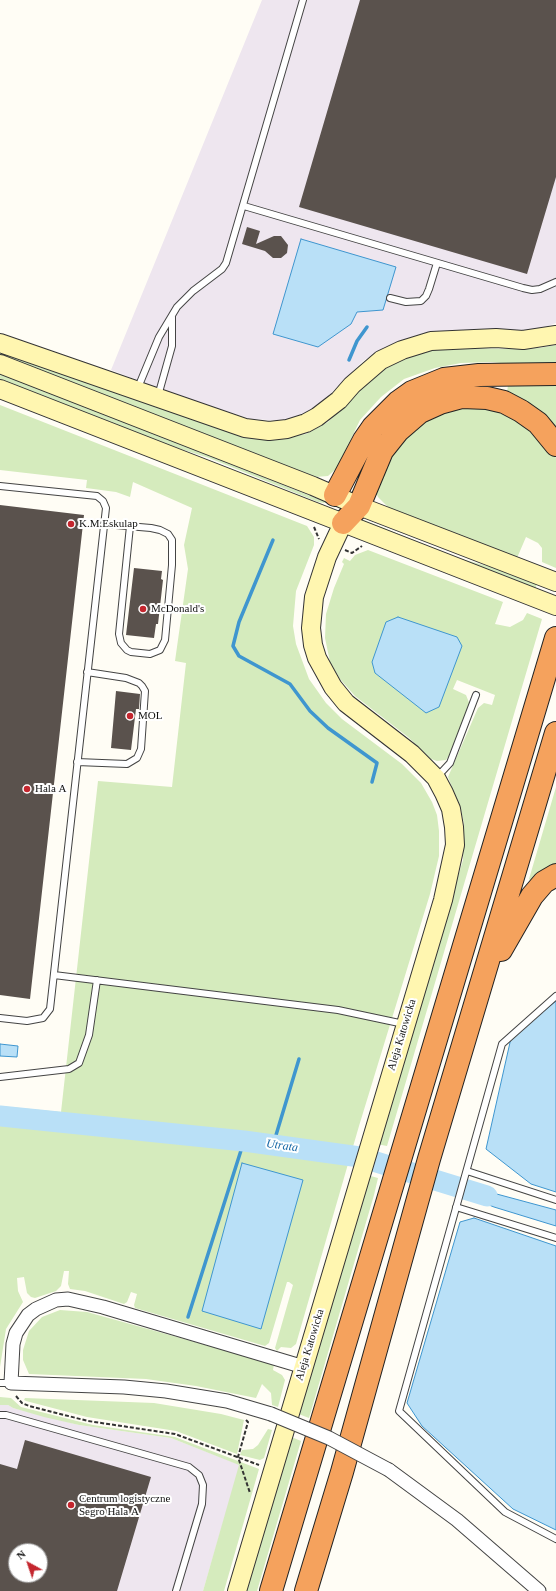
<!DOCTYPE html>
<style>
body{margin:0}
#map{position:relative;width:556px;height:1591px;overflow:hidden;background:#fffdf5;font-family:"Times New Roman",serif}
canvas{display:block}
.north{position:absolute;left:8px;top:1543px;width:40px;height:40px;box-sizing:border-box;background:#fff;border:1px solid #a0a0a0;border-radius:50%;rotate:320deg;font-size:11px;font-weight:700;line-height:16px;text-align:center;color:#111}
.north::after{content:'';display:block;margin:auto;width:14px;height:18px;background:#c4262e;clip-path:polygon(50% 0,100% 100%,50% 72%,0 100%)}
</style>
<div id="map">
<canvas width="556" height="1591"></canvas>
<div class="north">N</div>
</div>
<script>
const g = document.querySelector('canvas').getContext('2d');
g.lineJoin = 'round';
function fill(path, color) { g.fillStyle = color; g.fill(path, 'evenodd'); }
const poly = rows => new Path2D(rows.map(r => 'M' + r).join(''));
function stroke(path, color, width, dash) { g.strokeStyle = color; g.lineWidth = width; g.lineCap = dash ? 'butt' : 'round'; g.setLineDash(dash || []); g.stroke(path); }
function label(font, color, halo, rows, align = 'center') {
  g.font = font + ' "Times New Roman",serif'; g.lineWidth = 4; g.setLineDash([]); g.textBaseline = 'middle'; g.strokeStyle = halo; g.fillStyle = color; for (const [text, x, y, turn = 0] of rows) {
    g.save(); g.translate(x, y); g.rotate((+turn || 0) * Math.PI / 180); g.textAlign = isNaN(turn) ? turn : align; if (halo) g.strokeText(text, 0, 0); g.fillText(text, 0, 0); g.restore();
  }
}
const industrial = poly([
 [262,0,556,0,556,323,529,333,466,330,417,335,383,349,363,361,315,409,285,421,251,419,181,397,111,370],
 [0,1405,8,1405,13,1408,79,1425,171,1438,240,1465,203,1591,0,1591],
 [16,1551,40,1551,40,1575,16,1575]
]);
const green = poly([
 [556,345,556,365,542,367,491,362,461,363,435,368,404,379,381,397,360,420,337,468,328,476,315,477,0,355,0,350,279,439,306,434,328,422,350,399,392,362,417,352,447,347,506,349,539,348],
 [0,374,11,377,326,502,324,503,318,502,209,458,159,442,0,382],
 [556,383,556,426,545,415,526,401,507,393,508,385,520,386],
 [491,404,546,441,556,458,556,568,542,562,542,548,538,543,526,537,517,558,389,508,378,497,375,490,394,442,450,405],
 [0,405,307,526,314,537,314,545,296,591,293,626,296,644,309,679,326,703,342,719,402,764,421,783,432,802,437,815,439,831,439,856,430,894,359,1126,296,1344,291,1348,281,1347,277,1351,275,1348,293,1285,289,1282,287,1282,269,1343,265,1346,135,1308,134,1305,137,1294,131,1292,127,1302,124,1304,85,1291,70,1289,68,1284,69,1271,64,1271,61,1286,56,1291,35,1298,31,1297,27,1293,24,1277,17,1278,18,1291,23,1302,6,1329,0,1367,0,1106,61,1112,98,781,172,787,186,663,175,661,188,569,184,545,192,508,133,482,130,497,116,492,86,488,87,480,0,470],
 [364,520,458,558,513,573,537,583,535,591,362,521],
 [368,550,503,602,495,624,510,627,523,620,527,613,542,619,387,1146,376,1144,463,860,464,824,461,810,448,777,478,708,484,703,492,705,495,695,457,680,453,689,466,695,470,705,450,754,446,760,437,761,431,759,408,737,355,696,340,679,330,662,325,638,326,614,334,588,344,564,342,562,344,558,350,561,355,555],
 [556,787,556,866,533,884,529,879],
 [367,1175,378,1178,374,1195,309,1418,296,1413],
 [60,1310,87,1312,274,1364,273,1370,282,1375,285,1380,278,1407,272,1405,271,1393,262,1384,256,1398,196,1386,146,1379,29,1374,23,1360,23,1350,29,1331,42,1317],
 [0,1397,11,1398,21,1407,93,1425,175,1437,259,1469,224,1591,203,1591,239,1465,171,1438,79,1425,44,1417,13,1408,8,1405,0,1405],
 [25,1398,154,1403,221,1414,244,1420,237,1454,176,1431,87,1417,26,1401,24,1400],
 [268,1429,272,1430,264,1458,260,1460,240,1455,242,1450,253,1449,258,1445],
 [289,1436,301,1441,257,1591,243,1591]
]);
const water = poly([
 [301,239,396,267,383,310,357,312,351,324,318,347,273,334,301,239],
 [398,617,457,637,462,646,439,707,426,713,375,673,372,662,386,622,398,617],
 [556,1001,556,1192,531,1184,486,1149,511,1038,556,1001],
 [0,1044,18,1046,17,1057,0,1056,0,1044],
 [242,1163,303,1180,261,1329,202,1311,242,1163],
 [467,1186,556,1210,556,1226,494,1207,464,1195,467,1186],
 [474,1218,556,1246,556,1530,513,1509,422,1426,407,1403,460,1222,474,1218]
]);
const stream = poly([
 [349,360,357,341,367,327],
 [273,540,239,622,233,646,239,656,290,684,310,711,328,728,377,763,372,782],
 [273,1145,299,1059],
 [188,1317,244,1141]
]);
const river = poly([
 [0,1116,244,1141,360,1157,487,1196]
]);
const building = poly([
 [360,0,556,0,556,177,527,274,299,207],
 [247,227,260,231,256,244,274,236,281,236,288,245,287,253,281,258,273,258,265,251,242,244],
 [0,505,84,515,30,999,0,995],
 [134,568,162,571,161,579,163,580,158,624,156,624,154,638,126,635],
 [116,691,140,694,139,709,136,709,131,750,111,748],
 [25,1440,151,1477,117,1591,0,1591,0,1464,17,1469],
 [16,1551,40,1551,40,1575,16,1575]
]);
const path = poly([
 [314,527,319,539],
 [345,550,352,553,362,546],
 [16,1396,22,1403,29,1406,88,1421,175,1434,259,1465],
 [246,1420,248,1422,238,1457,250,1493]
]);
const lane = poly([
 [244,206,523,288,532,290,540,289,556,282],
 [390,298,406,302,421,301,426,296,429,289,437,263],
 [137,390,159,337,177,307,193,291,222,269,226,263,303,0],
 [158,396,172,346,172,317],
 [0,486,97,496,103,501,106,508,50,1009,43,1018,27,1021,0,1018],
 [104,524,151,528,160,530,168,534,172,540,172,565,165,640,160,650,150,654,131,652,127,650,121,643,119,634,130,526],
 [77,762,127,764,137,758,141,749,145,691,142,686,139,683,126,678,87,672],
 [437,777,450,763,476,695],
 [54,975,338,1010,404,1024],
 [556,996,502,1044,399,1411,505,1512,556,1539],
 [0,1077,69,1069,79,1063,89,1035,97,980],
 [467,1171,556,1200],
 [456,1207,556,1238],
 [0,1383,11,1383],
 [0,1415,6,1415,189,1467,199,1475,203,1485,202,1504,176,1591]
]);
const street = poly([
 [271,1414,227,1401,166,1391,124,1387,11,1383,13,1344,16,1333,28,1315,36,1309,56,1300,68,1299,103,1307,304,1367],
 [389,1470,457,1520,539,1591]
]);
const secondary = poly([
 [0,343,245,428,269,431,287,429,306,423,317,417,339,400,352,385,381,360,402,350,431,341,496,338,523,340,556,335],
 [0,364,313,486,359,506,556,582],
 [0,389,556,606],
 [237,1591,443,900,455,845,454,827,451,809,444,793,436,778,412,754,346,703,333,687,317,658,313,645,311,628,314,597,327,557,343,523]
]);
const highway = poly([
 [335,495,364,440,373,427,398,402,412,392,444,379,479,375,556,374],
 [343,523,359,506,382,451,398,431,420,412,440,403,462,397,487,398,504,402,521,411,538,423,556,445],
 [501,950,532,896,544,882,556,875],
 [271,1591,556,638],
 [306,1591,342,1472,429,1159,556,733]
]);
const streetBridge = poly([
 [271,1414,329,1438,389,1470]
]);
const markers = [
 [71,524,4,"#c4262e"],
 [143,609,4,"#c4262e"],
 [130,716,4,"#c4262e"],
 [27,789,4,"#c4262e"],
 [71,1505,4,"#c4262e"]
];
const poiNames = [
 ["K.M.Eskulap",79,524],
 ["McDonald's",151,609],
 ["MOL",138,716],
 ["Hala A",35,789],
 ["Centrum logistyczne",79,1499],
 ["Segro Hala A",79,1512]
];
const streetNames = [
 ["Aleja Katowicka",402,1035,-73],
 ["Aleja Katowicka",310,1345,-73]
];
const waterNames = [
 ["Utrata",282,1146,8]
];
fill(industrial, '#eee6ef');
fill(green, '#d5ebbd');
fill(water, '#b9e0f7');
stroke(water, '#3f96cf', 1);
stroke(stream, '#3f96cf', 3.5);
stroke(river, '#b9e0f7', 21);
fill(building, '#5a524d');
stroke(lane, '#444', 8);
stroke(street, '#444', 15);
stroke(secondary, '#333', 20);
stroke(highway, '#222', 24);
stroke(path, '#333', 2, [4, 2]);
stroke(lane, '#fff', 6);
stroke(street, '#fff', 13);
stroke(secondary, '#fff6b0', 18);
stroke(highway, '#f5a25d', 22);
stroke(streetBridge, '#444', 15, []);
stroke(streetBridge, '#fff', 13);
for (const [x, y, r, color] of markers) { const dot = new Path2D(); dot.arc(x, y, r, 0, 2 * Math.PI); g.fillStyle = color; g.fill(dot); stroke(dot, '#fff', 1.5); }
label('11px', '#111', '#fff', poiNames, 'left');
label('11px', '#111', '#fff', streetNames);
label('italic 12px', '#1768a6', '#fff', waterNames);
</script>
